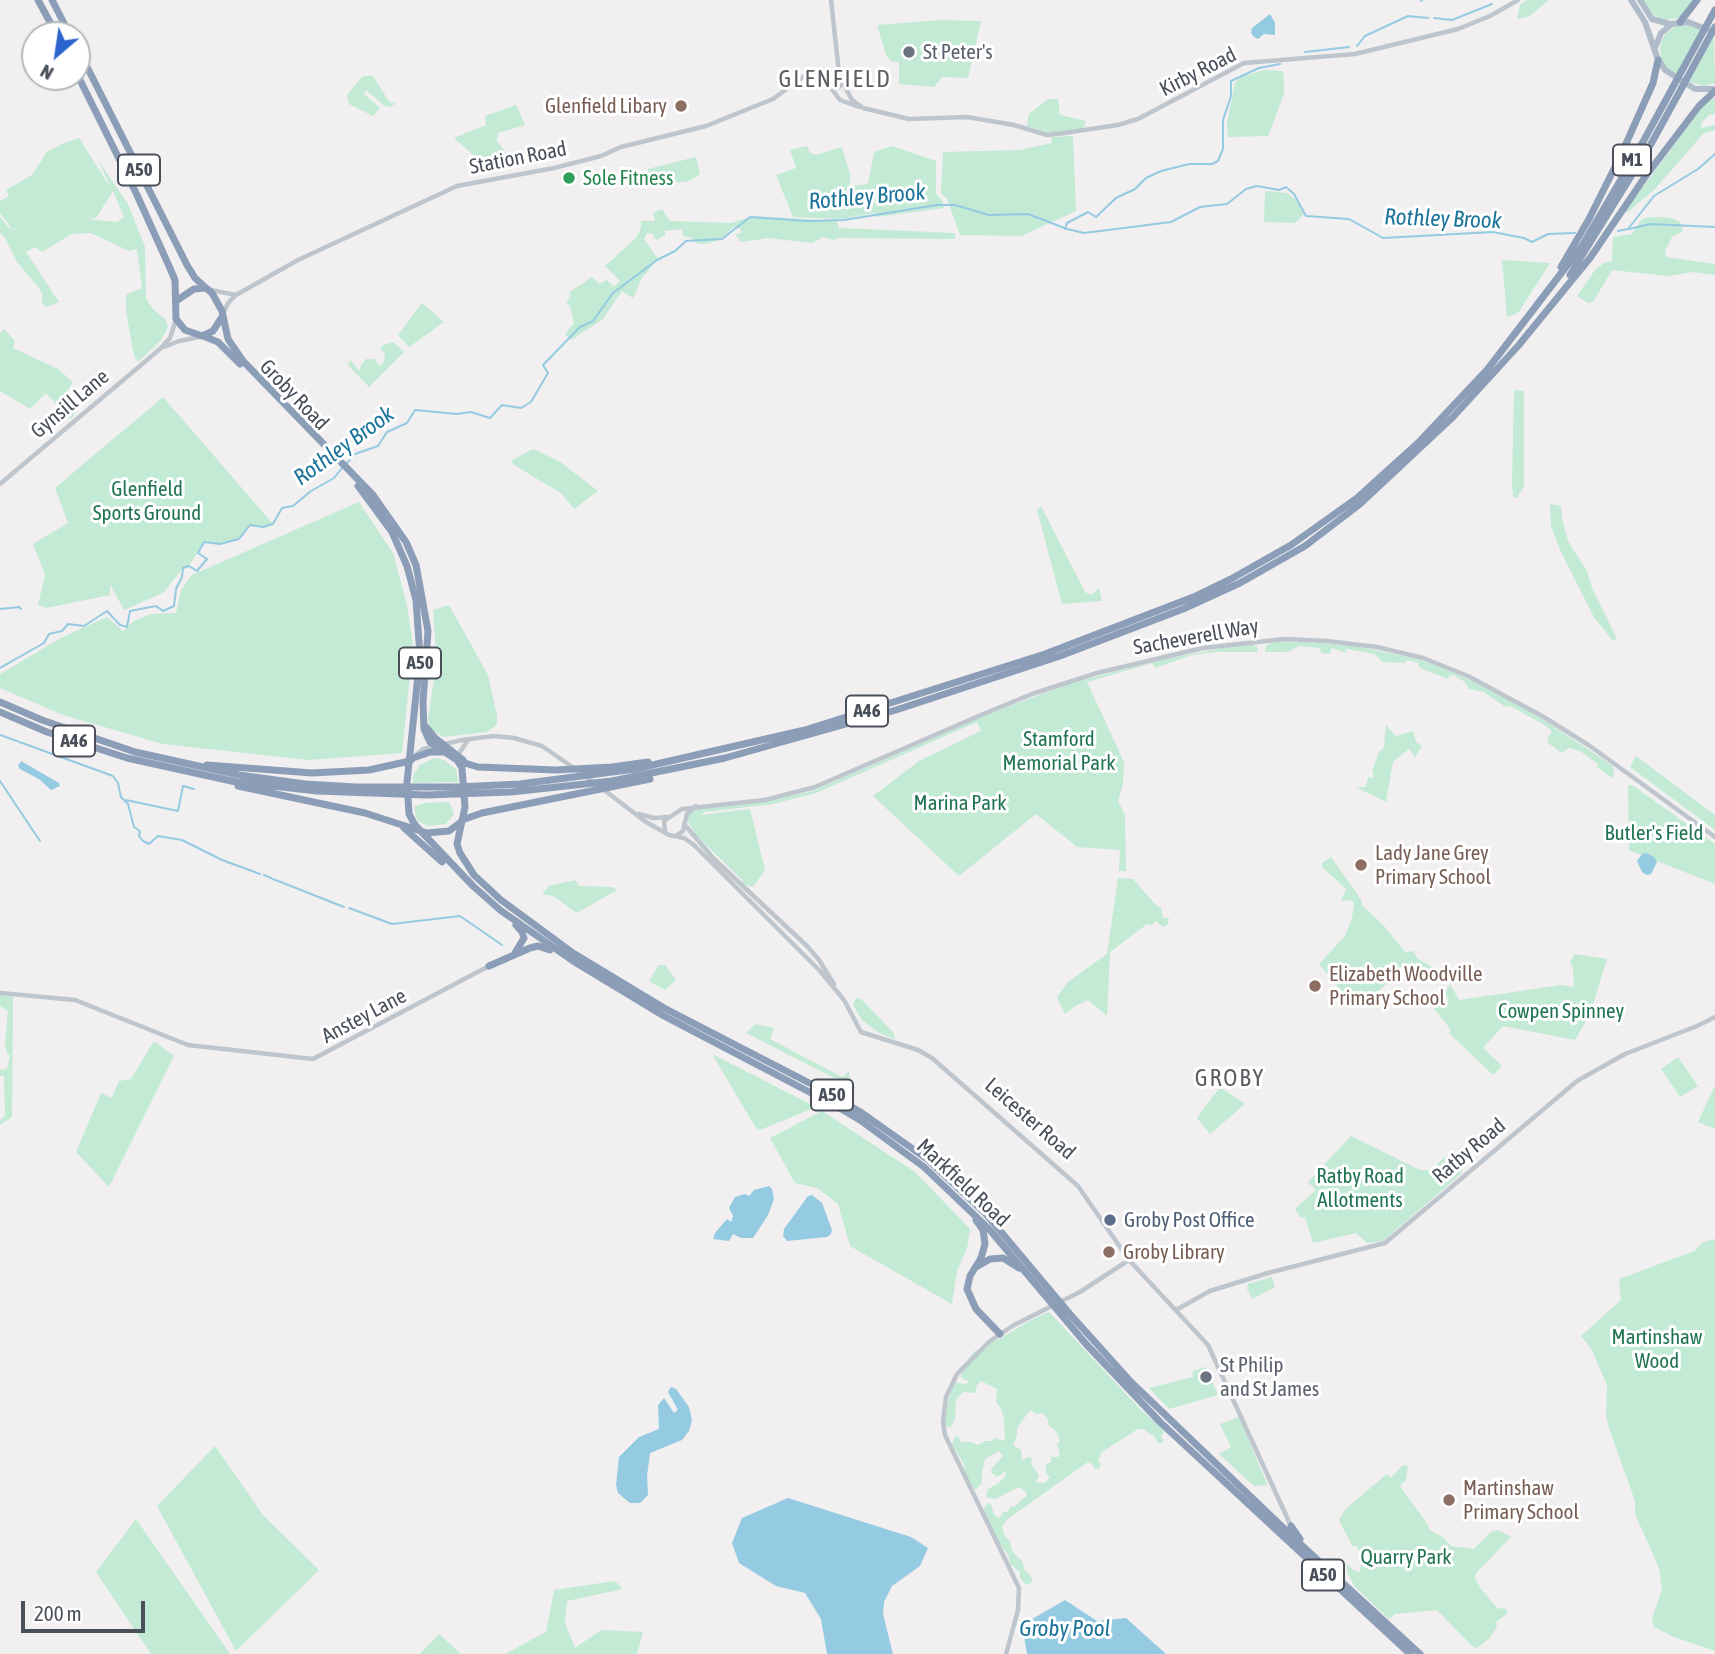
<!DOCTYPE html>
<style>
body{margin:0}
#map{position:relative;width:1715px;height:1654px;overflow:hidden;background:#f1efef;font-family:"Asap Condensed",sans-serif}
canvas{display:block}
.north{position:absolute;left:21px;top:21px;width:70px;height:70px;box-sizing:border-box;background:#fff;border:2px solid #b6b9bd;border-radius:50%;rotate:209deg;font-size:19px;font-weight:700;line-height:28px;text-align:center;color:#49505a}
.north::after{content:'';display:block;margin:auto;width:24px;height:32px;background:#2d64cd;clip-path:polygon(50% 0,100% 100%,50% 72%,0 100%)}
.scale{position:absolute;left:21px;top:1601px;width:124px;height:32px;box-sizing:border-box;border:4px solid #49505a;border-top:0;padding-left:9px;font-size:21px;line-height:24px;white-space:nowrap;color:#49505a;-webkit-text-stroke:5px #fff;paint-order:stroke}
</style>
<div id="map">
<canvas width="1715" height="1654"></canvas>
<div class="north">N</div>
<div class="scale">200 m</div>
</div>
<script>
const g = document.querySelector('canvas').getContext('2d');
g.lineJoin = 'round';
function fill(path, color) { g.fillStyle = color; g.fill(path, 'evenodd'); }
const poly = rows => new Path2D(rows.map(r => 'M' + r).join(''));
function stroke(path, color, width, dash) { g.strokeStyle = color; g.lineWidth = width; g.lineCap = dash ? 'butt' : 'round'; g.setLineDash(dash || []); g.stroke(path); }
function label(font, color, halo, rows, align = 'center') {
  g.font = font + ' "Asap Condensed",sans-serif'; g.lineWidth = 6; g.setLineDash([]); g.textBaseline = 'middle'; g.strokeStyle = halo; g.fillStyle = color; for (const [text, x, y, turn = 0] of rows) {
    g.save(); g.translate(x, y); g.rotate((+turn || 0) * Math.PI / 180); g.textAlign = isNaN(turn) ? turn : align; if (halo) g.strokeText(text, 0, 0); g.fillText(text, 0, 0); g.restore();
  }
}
const green = poly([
 [1526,0,1549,0,1530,16,1517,19,1520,5],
 [1642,0,1694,0,1679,18,1664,20,1650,13],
 [942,20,981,21,968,78,942,77,934,87,899,84,899,62,891,61,886,55,877,25],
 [1691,25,1701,29,1676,75,1667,69,1661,59,1660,47,1662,40,1666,33,1676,26],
 [1714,36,1715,83,1704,86,1689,82],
 [1264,70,1283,71,1284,82,1284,94,1268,136,1228,137,1227,123,1235,83,1241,77],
 [363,76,373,76,390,103,396,102,391,107,385,106,366,90,364,94,380,108,373,116,349,104,347,95],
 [1715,97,1715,114,1709,115,1702,122,1701,128,1715,125,1715,130,1703,134,1654,190,1628,212,1625,211,1703,106],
 [1048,99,1058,99,1060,115,1086,121,1083,129,1049,133,1027,126,1029,114],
 [516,105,525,125,498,133,497,141,507,154,481,162,454,138,486,125,485,116],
 [1073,136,1076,211,1021,236,960,235,947,199,941,193,943,152,1020,150,1052,143,1051,137],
 [79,138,112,190,99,162,128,204,145,247,146,299,154,310,166,320,168,327,161,340,138,362,134,356,126,311,126,295,142,288,137,249,129,251,91,233,72,234,42,252,35,247,26,252,59,302,46,307,41,302,43,296,39,288,17,262,5,238,0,233,0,217,9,228,23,232,11,228,0,213,0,201,9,196,6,190,32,175,47,152,62,144],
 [113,191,124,217,117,222,87,219,96,218],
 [807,146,810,153,816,155,842,147,850,174,850,186,868,184,874,152,892,146,936,161,936,194,942,200,944,208,877,217,875,213,841,219,793,217,776,175,796,168,790,150],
 [696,157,700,174,689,181,646,187,640,177,649,175,648,169],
 [1265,191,1287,193,1296,200,1304,214,1295,223,1264,222],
 [662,209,670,221,732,223,753,216,837,221,839,228,955,233,955,239,837,238,833,240,823,237,812,243,768,238,741,242,735,234,741,233,741,229,734,227,719,240,705,244,696,243,691,238,683,236,682,229,664,231,666,235,656,240,653,234,647,233,644,239,658,259,642,278,633,298,622,291,603,319,571,340,565,334,574,323,570,306,566,302,570,298,570,292,592,277,599,284,607,280,614,287,620,281,605,266,636,238,641,228,641,221,655,221,653,213],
 [1651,217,1671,218,1680,222,1683,231,1672,237,1665,251,1666,257,1715,264,1715,275,1692,272,1669,276,1612,270,1593,302,1588,303,1577,296,1595,270,1604,263,1612,261,1613,237,1632,234,1642,219],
 [1502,260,1550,263,1518,313,1507,317],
 [422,303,444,322,409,347,398,335],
 [4,329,15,341,13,348,58,369,73,382,64,396,77,410,71,419,46,393,30,409,0,391,0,333],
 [393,342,404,352,369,387,348,365,350,360,360,371,361,365,366,359,375,359,379,366,384,362,385,352,380,350,383,345],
 [1514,390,1524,391,1524,486,1517,498,1513,497,1512,482],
 [163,397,273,524,263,527,250,525,239,539,220,544,204,542,189,566,183,568,163,593,124,610,110,584,110,595,46,608,38,605,45,575,33,544,68,523,55,488],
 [533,449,559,461,598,491,574,509,562,494,513,464,512,460],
 [359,502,393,553,407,605,413,645,402,753,308,760,163,744,63,715,0,688,0,674,61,638,107,617,123,631,134,621,151,614,176,613,181,590,192,575],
 [1550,504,1561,506,1562,519,1568,541,1587,571,1592,588,1617,639,1613,641,1594,617,1561,552,1551,526],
 [1041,506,1085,592,1091,595,1099,588,1102,601,1062,604,1037,510],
 [449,605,488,675,497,716,497,725,487,732,444,737,431,730,428,719,434,679,436,651,433,610],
 [1273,642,1305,642,1355,646,1413,658,1439,666,1490,689,1547,722,1613,766,1614,773,1612,778,1597,767,1598,764,1580,751,1569,748,1562,753,1548,743,1548,738,1552,731,1543,724,1512,707,1504,706,1484,692,1469,689,1465,682,1455,676,1450,675,1448,679,1422,669,1418,666,1419,663,1407,660,1405,663,1382,662,1375,654,1346,649,1346,653,1332,648,1329,654,1321,653,1320,648,1300,646,1287,652,1265,652,1266,646],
 [1253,644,1257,647,1258,652,1216,652,1192,655,1155,668,1152,663,1087,682,1124,762,1123,784,1118,801,1125,815,1126,871,1119,871,1120,850,1077,847,1036,814,959,876,873,796,919,761,981,731,977,722,816,793,773,804,704,812,701,815,750,809,765,870,753,887,745,885,742,880,696,835,688,822,689,814,697,809,765,802,815,790,985,715,1072,683,1151,662,1231,646],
 [1386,725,1396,736,1413,731,1416,742,1422,746,1415,757,1409,749,1393,762,1386,802,1356,787,1366,787,1368,777,1373,778,1374,776,1372,771,1379,752,1384,747],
 [1636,756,1715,815,1715,830,1630,767],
 [434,758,444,760,456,769,459,782,413,783,413,776,420,765],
 [1628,785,1632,785,1715,844,1715,884,1629,850],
 [449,802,454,814,446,824,428,826,418,821,416,817,414,807,424,803],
 [1331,857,1362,901,1361,904,1384,926,1405,952,1413,951,1418,959,1441,972,1440,977,1420,974,1411,963,1357,1009,1355,1007,1319,964,1345,936,1352,918,1354,904,1352,900,1341,901,1346,889,1322,867,1322,863],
 [1118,878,1133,879,1155,904,1161,908,1163,918,1169,918,1168,924,1163,927,1156,921,1152,925,1147,924,1110,952,1107,1016,1088,1000,1075,1006,1065,1014,1057,997,1068,982,1107,954],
 [575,880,579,886,612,887,617,890,577,913,553,896,542,894,549,886],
 [1574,954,1607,959,1590,1014,1575,1040,1503,1026,1483,1048,1502,1066,1493,1075,1449,1033,1451,1030,1433,1007,1449,1002,1445,992,1450,984,1459,1000,1561,985,1574,987,1573,968,1570,962],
 [659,965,665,965,676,980,665,990,649,981],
 [0,995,13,997,12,1117,0,1125,0,1120,5,1116,4,1076,0,1076,0,1070,7,1069,10,1055,7,1054,5,1043,8,1011,0,1006],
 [856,998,861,999,893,1032,895,1039,879,1033,862,1020,853,1005],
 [755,1024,774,1028,770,1039,842,1077,849,1071,849,1076,856,1089,746,1033],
 [154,1041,174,1056,109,1187,76,1152,101,1093,112,1098,119,1081,131,1079],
 [712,1054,816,1107,760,1130,756,1128],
 [1678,1057,1698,1086,1680,1097,1661,1069],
 [1715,1085,1715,1129,1698,1122],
 [1220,1087,1245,1104,1210,1134,1197,1118],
 [822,1111,915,1172,970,1229,967,1248,957,1271,952,1304,850,1246,838,1204,817,1188,795,1183,770,1138],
 [1351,1136,1420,1170,1431,1170,1446,1156,1462,1169,1462,1173,1383,1241,1367,1243,1356,1233,1313,1243,1305,1217,1301,1218,1295,1209,1316,1190,1308,1182],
 [1715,1239,1715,1651,1674,1637,1654,1627,1652,1618,1662,1589,1659,1568,1635,1514,1635,1501,1610,1431,1606,1415,1607,1385,1592,1350,1581,1336,1621,1300,1619,1279,1694,1251,1703,1242],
 [1272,1277,1275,1287,1252,1299,1247,1289,1248,1284],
 [1049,1312,1143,1412,1161,1427,1164,1432,1161,1436,1163,1440,1163,1443,1158,1443,1155,1437,1143,1429,1138,1429,1102,1452,1098,1460,1101,1464,1099,1469,1095,1469,1092,1464,1088,1462,1009,1518,1002,1526,1004,1535,1010,1542,1012,1551,1023,1562,1024,1569,1033,1579,1030,1584,1025,1584,1020,1577,1020,1572,1010,1564,1008,1555,998,1542,983,1509,988,1503,991,1504,994,1515,1000,1518,1002,1513,1008,1511,1011,1506,1014,1507,1027,1495,1025,1491,1019,1487,995,1499,986,1497,988,1489,999,1483,1006,1475,1006,1471,997,1477,992,1473,991,1469,1003,1456,999,1451,985,1459,982,1472,982,1483,975,1490,965,1473,964,1464,952,1444,955,1436,958,1436,961,1442,971,1442,978,1445,985,1441,992,1441,994,1438,1005,1441,1004,1419,1001,1409,996,1402,997,1389,981,1381,977,1385,975,1393,963,1392,956,1399,955,1419,950,1428,944,1425,945,1413,954,1382,965,1384,969,1382,961,1377,961,1375,964,1368,968,1364,968,1359,976,1350,980,1351,987,1348,991,1341,1000,1339,1027,1322],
 [1030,1410,1036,1414,1043,1413,1048,1420,1049,1426,1056,1431,1060,1441,1057,1444,1060,1454,1058,1457,1051,1457,1051,1462,1046,1464,1046,1473,1050,1477,1045,1483,1035,1482,1039,1477,1038,1473,1031,1464,1032,1458,1028,1457,1022,1461,1021,1450,1013,1445,1017,1435,1017,1428],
 [1206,1367,1218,1395,1169,1409,1149,1388,1193,1377,1192,1373,1195,1370],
 [1239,1417,1266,1481,1267,1485,1254,1486,1219,1454,1231,1447,1220,1424],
 [215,1446,263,1515,319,1570,236,1651,157,1506],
 [1403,1465,1408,1466,1406,1480,1400,1486,1426,1522,1430,1530,1444,1538,1451,1546,1474,1549,1491,1532,1498,1530,1511,1537,1476,1573,1475,1578,1481,1589,1497,1608,1506,1609,1508,1613,1496,1622,1497,1626,1490,1638,1477,1648,1473,1647,1437,1610,1395,1614,1389,1619,1355,1587,1348,1574,1346,1564,1355,1571,1360,1572,1362,1556,1356,1545,1353,1547,1339,1520,1345,1510,1362,1495,1387,1474,1391,1478],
 [136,1519,230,1654,151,1654,96,1572],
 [615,1581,623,1589,567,1601,565,1623,575,1648,601,1630,643,1632,637,1654,505,1654,546,1632,554,1590],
 [439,1634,461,1654,420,1654]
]);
const water = poly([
 [1270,14,1275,23,1275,35,1264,34,1258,39,1254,37,1251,33,1252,28],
 [21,761,59,783,60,786,51,790,39,779,20,769,18,766],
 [1646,853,1654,857,1657,862,1651,874,1647,875,1642,872,1637,861,1642,854],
 [769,1186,772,1189,774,1199,768,1215,753,1238,741,1238,733,1234,729,1241,713,1239,715,1233,727,1219,731,1222,733,1216,729,1208,735,1197,745,1194,749,1196,754,1190],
 [812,1195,822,1203,832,1230,831,1234,827,1237,787,1241,783,1236,784,1229,808,1196],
 [671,1387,676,1389,689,1407,692,1420,689,1431,682,1440,650,1453,647,1476,648,1495,640,1503,630,1503,618,1493,616,1485,619,1457,639,1437,659,1429,658,1405,664,1398,674,1413,678,1410,668,1392],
 [788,1498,911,1537,928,1548,920,1566,892,1586,884,1602,883,1614,893,1654,827,1654,821,1619,805,1593,776,1586,739,1563,732,1543,742,1518],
 [1065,1600,1097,1621,1126,1618,1166,1654,1027,1654,1022,1625]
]);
const stream = poly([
 [1421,1,1422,0],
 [1434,18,1452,20,1492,4],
 [1357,46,1365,36,1408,16,1428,18],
 [1305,52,1349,47],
 [1065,229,1067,223,1088,212,1096,217,1116,198,1135,189,1146,178,1161,171,1189,164,1212,164,1218,161,1223,149,1223,120,1231,96,1231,81,1259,68,1280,64],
 [1629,229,1650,224,1715,227],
 [1618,231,1628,229,1654,196,1698,169,1715,154],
 [346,464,355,454,378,446,387,432,407,423,415,410,457,414,471,412,490,418,502,405,521,408,531,402,548,373,543,365,580,327,593,321,613,293,657,260,675,251,686,241,722,239,750,217,807,221,844,220,937,205,955,205,989,215,1028,214,1067,229,1084,233,1171,222,1200,207,1227,204,1246,189,1257,186,1279,190,1286,187,1294,194,1306,216,1349,219,1383,238,1493,232,1524,238,1532,242,1548,234,1575,233],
 [0,609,19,607,21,609],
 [0,668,44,643,49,634,62,631,68,624,84,626,107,611,120,625,127,627,130,611,156,606,163,611,174,606,176,589,182,577,183,568,189,566,197,571,207,559,198,553,204,542,220,544,239,539,250,525,263,527,273,524,282,508,293,506,311,491,334,478,342,468],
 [0,735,113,776,118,783,121,797,128,804,134,827,140,831,139,836,143,841,149,844,158,836,182,840,222,860,260,874],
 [0,781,40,841],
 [126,800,178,811,183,786,194,789],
 [264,875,271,878],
 [273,879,344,907],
 [349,908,392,924,460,916,502,945]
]);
const minor = poly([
 [831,0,839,73],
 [827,70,840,74,843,83,839,87,835,88,828,85,824,76,827,70],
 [843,83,852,100,863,108,909,119,967,117,1014,125,1047,135,1064,133,1118,125,1138,119,1244,63,1355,54,1458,29,1490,16,1518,0],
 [830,87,840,100,859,107],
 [211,290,236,295],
 [223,314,228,303,236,295,298,260,457,186,554,168,601,156,621,147,706,126,773,99,807,74,827,70],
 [164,347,179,341,199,337],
 [0,484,160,349,170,338,176,320],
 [458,755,468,740],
 [414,757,423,749,462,740,494,736,514,738,542,746,594,782],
 [604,790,646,822,669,835,684,838,694,845,820,971,844,1000,861,1032,918,1050,932,1058,1078,1186,1129,1260,1208,1345,1291,1526],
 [639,814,654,818,668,817],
 [684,824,714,859,808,947,819,960,834,984],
 [665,831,664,821,682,809,765,800,815,787,981,715,1032,694,1097,673,1203,648,1285,639,1327,641,1377,647,1423,658,1468,676,1542,716,1590,746,1715,837],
 [677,835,683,831,687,814,696,806],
 [0,993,75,1000,188,1045,313,1059,489,966],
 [1176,1310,1210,1291,1268,1273,1385,1243,1577,1081,1625,1054,1697,1026,1715,1017],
 [1006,1654,1018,1610,1019,1588,945,1435,943,1422,946,1397,957,1374,990,1341,1014,1325,1080,1292,1129,1260]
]);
const major = poly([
 [1631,0,1645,22,1657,57,1665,70,1695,89,1715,89],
 [1640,0,1652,19,1670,24],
 [1655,48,1661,33,1672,24,1688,22,1709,30]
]);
const highway = poly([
 [38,0,57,35],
 [52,0,70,35],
 [1680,22,1697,0],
 [77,47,187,265,195,278,206,288],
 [77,74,137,195,169,266,175,280,176,319,185,330,202,336,213,331,222,317],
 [1561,267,1589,219,1621,155,1653,83,1658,60],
 [1570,275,1651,144,1715,27],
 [176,301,194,289,206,288,212,293,222,311,228,339,243,361,373,495,406,542,416,565,428,631,423,702,424,729,430,742,457,760,462,768,465,807,457,844,460,853,474,875,501,900,573,953,664,1008,819,1088,862,1113,927,1159,986,1214,1069,1313,1131,1382,1296,1540,1420,1654],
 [203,336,218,342,240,364],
 [358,486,392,532,407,566,416,600,420,656,407,782,409,814,415,825,473,886,500,910,573,961,664,1016,838,1107,860,1120,924,1167,989,1229,1086,1344,1160,1422,1410,1654],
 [0,702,42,720,135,752,239,775,305,784,356,787,457,787,520,784,635,769,805,730,1045,654,1196,596,1231,579,1291,545,1357,498,1420,441,1487,370,1582,246,1644,140,1715,10],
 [0,712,47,732,127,758,236,782,317,791,426,795,511,792,612,781,725,758,896,710,1060,656,1183,609,1240,583,1305,546,1360,504,1453,417,1518,346,1590,258,1645,177,1699,106,1715,91],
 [426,727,435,738,463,760],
 [410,761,413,758,430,752,443,752],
 [458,761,478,767,556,770,612,767,648,762],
 [207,765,312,773,369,770,410,761],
 [238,786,365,813,427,833,449,831,461,822],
 [462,820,482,813,650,779],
 [404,828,442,862],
 [515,953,524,938,522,932,516,925],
 [489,966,530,948,538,946,550,950],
 [976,1220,983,1230,985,1244,981,1258,970,1276,967,1289,976,1309,1000,1334],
 [976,1267,990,1259,1003,1258,1019,1268],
 [1291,1526,1300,1539]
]);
const markers = [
 [909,52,7,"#6b7280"],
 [681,106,7,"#8d6e63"],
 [569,178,7,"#2e9e5b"],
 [1361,865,7,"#8d6e63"],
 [1315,986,7,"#8d6e63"],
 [1110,1220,7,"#5c6f8a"],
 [1109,1252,7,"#8d6e63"],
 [1206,1377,7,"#6b7280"],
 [1449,1500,7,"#8d6e63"]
];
const shields = [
 [1632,160,38],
 [139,170,42],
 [420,663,42],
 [867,711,42],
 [74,741,42],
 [832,1095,42],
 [1323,1575,42]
];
const shieldNames = [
 ["M1",1632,160],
 ["A50",139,170],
 ["A50",420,663],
 ["A46",867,711],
 ["A46",74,741],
 ["A50",832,1095],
 ["A50",1323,1575]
];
const worshipNames = [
 ["St Peter's",923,52],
 ["St Philip",1220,1365],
 ["and St James",1220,1389]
];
const streetNames = [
 ["Kirby Road",1198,72,-27],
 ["Station Road",518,158,-11],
 ["Groby Road",294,395,46],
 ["Gynsill Lane",70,404,-40],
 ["Sacheverell Way",1196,637,-10],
 ["Anstey Lane",364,1016,-28],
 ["Leicester Road",1030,1119,41],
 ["Ratby Road",1469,1151,-40],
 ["Markfield Road",963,1183,43]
];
const educationNames = [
 ["Glenfield Libary",667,106,"right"],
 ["Lady Jane Grey",1375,853],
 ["Primary School",1375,877],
 ["Elizabeth Woodville",1329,974],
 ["Primary School",1329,998],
 ["Groby Library",1123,1252],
 ["Martinshaw",1463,1488],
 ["Primary School",1463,1512]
];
const leisureNames = [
 ["Sole Fitness",583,178]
];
const parkNames = [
 ["Glenfield",147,489],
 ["Sports Ground",147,513],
 ["Stamford",1059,739],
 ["Memorial Park",1059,763],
 ["Marina Park",960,803],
 ["Butler's Field",1654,833],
 ["Cowpen Spinney",1561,1011],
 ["Ratby Road",1360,1176],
 ["Allotments",1360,1200],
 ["Martinshaw",1657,1337],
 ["Wood",1657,1361],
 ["Quarry Park",1406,1557]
];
const serviceNames = [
 ["Groby Post Office",1124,1220]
];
const waterNames = [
 ["Rothley Brook",867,197,-5],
 ["Rothley Brook",1443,219,2],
 ["Rothley Brook",344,446,-36],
 ["Groby Pool",1065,1629]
];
const quarterNames = [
 ["GLENFIELD",835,79],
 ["GROBY",1230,1078]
];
fill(green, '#c2ead5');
fill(water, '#94cae2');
stroke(stream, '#94cae2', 2);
stroke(minor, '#bfc5cc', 4.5);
stroke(major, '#b1bcca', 6);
stroke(highway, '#8c9db8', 7);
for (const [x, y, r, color] of markers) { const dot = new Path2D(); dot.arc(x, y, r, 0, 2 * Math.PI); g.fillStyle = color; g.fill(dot); stroke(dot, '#fff', 2.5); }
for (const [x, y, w] of shields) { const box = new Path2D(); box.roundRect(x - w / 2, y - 15.5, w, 31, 5); g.fillStyle = '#fff'; g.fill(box); stroke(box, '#49505a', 2); }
label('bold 19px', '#49505a', null, shieldNames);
label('21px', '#5b616d', '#fff', worshipNames, 'left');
label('21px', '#49505a', '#fff', streetNames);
label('21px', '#785e54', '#fff', educationNames, 'left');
label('21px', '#27864d', '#fff', leisureNames, 'left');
label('21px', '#217452', '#fff', parkNames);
label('21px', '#4e5e75', '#fff', serviceNames, 'left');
label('italic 23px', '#1c749a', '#fff', waterNames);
g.letterSpacing = '2px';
label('24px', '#5c5e63', '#fff', quarterNames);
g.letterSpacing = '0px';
</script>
